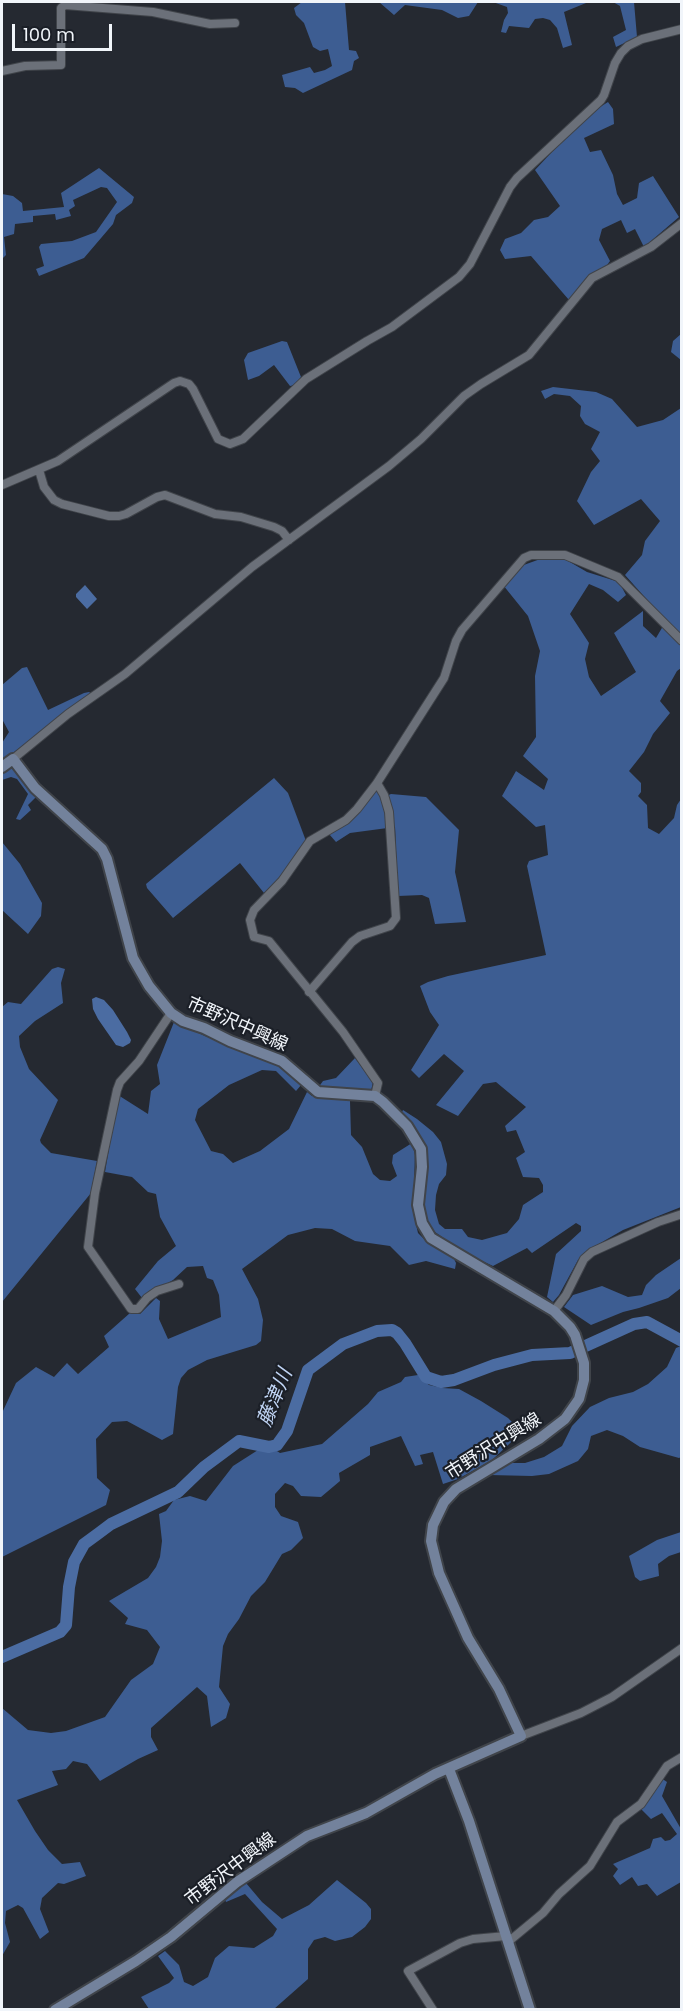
<!DOCTYPE html>
<meta charset="utf-8">
<style>
body{margin:0}
#map{position:relative;width:683px;height:2011px;overflow:hidden;background:#252931;font-family:Poppins,sans-serif}
canvas{display:block}
.frame{position:absolute;inset:0;border:3px solid #f1f5fa;pointer-events:none}
.scale{position:absolute;left:12px;top:24px;width:100px;height:27px;box-sizing:border-box;border:3px solid #f1f5fa;border-top:0;padding-left:8px;font-size:18px;line-height:21px;white-space:nowrap;color:#f1f5fa;-webkit-text-stroke:4px #1b1f27;paint-order:stroke}
</style>
<div id="map">
<canvas width="683" height="2011"></canvas>
<div class="frame"></div>
<div class="scale">100 m</div>
</div>
<script>
const g = document.querySelector('canvas').getContext('2d');
g.lineJoin = 'round';
function fill(path, color) { g.fillStyle = color; g.fill(path, 'evenodd'); }
const poly = rows => new Path2D(rows.map(r => 'M' + r).join(''));
function stroke(path, color, width, dash) { g.strokeStyle = color; g.lineWidth = width; g.lineCap = dash ? 'butt' : 'round'; g.setLineDash(dash || []); g.stroke(path); }
function label(font, color, halo, rows, align = 'center') {
  g.font = font + ' Poppins,"Noto Sans JP",sans-serif'; g.lineWidth = 4.5; g.setLineDash([]); g.textBaseline = 'middle'; g.strokeStyle = halo; g.fillStyle = color; for (const [text, x, y, turn = 0] of rows) {
    g.save(); g.translate(x, y); g.rotate((+turn || 0) * Math.PI / 180); g.textAlign = isNaN(turn) ? turn : align; if (halo) g.strokeText(text, 0, 0); g.fillText(text, 0, 0); g.restore();
  }
}
const forest = poly([
 [302,2,345,2,349,50,356,51,359,58,354,61,352,70,303,93,295,88,285,87,282,75,310,67,314,73,325,70,332,66,328,49,320,51,313,47,304,23,296,15,294,8],
 [379,2,478,2,469,16,458,18,442,10,405,5,394,15],
 [493,2,586,2,586,3,564,12,572,45,563,48,557,28,550,20,543,18,535,19,529,28,509,26,506,33,501,32,504,20,508,13,507,7],
 [613,2,634,2,637,37,616,47,613,37,626,30,620,6],
 [608,102,613,109,614,124,584,138,590,152,601,150,613,175,617,194,623,205,637,198,639,183,653,176,679,217,644,247,635,229,627,233,621,220,602,229,599,240,610,261,607,265,587,277,569,300,531,256,505,259,500,250,505,239,521,233,534,220,548,217,560,206,535,170,567,136,600,107],
 [99,168,134,197,132,203,116,215,113,224,84,258,39,276,36,269,44,266,39,247,41,244,72,241,96,232,117,202,107,188,101,187,73,200,75,206,69,210,71,216,56,220,55,214,33,216,33,222,15,224,14,234,4,237,6,255,2,259,2,194,13,196,22,203,23,211,64,207,61,193],
 [681,334,681,360,671,352,673,341],
 [282,341,287,342,301,377,295,385,290,386,274,365,259,376,248,380,244,360,248,353],
 [553,387,596,392,612,399,637,427,663,420,681,408,681,668,677,671,660,701,670,713,653,734,644,752,629,771,641,783,641,792,638,796,647,805,648,828,659,834,674,818,677,805,681,799,681,1207,623,1230,590,1249,578,1260,559,1295,553,1302,547,1297,556,1254,581,1231,581,1226,576,1223,532,1253,527,1248,493,1266,463,1252,428,1227,422,1205,428,1169,426,1149,416,1131,401,1114,403,1110,417,1119,433,1132,441,1142,447,1164,446,1175,439,1184,436,1195,435,1210,439,1224,445,1229,462,1229,468,1237,482,1240,507,1233,519,1219,523,1205,543,1192,543,1185,539,1178,523,1177,516,1158,525,1152,516,1130,507,1132,505,1126,526,1107,496,1082,483,1084,458,1116,436,1105,464,1071,444,1054,419,1078,411,1070,439,1025,430,1012,420,986,428,982,448,976,546,955,527,866,529,861,548,855,545,825,536,827,502,796,516,771,544,790,548,779,523,756,536,737,535,676,540,651,528,616,503,585,521,566,543,558,563,558,587,572,619,582,626,595,618,602,603,590,589,584,570,614,589,643,585,659,589,677,601,696,636,672,614,633,643,611,643,626,656,638,666,621,625,575,642,555,645,541,660,521,641,499,594,525,577,501,591,472,600,461,591,449,600,432,585,424,580,416,581,406,570,396,554,394,545,399,541,391],
 [27,667,48,710,84,693,89,692,92,694,2,761,2,743,9,732,2,719,2,685,22,668],
 [11,762,38,795,28,805,31,810,20,820,16,819,28,794,17,779,11,777,2,780,2,769],
 [274,778,288,793,306,841,281,877,264,893,240,863,173,918,147,888,146,884],
 [376,788,382,798,391,794,426,797,459,830,455,872,466,922,435,924,429,898,422,895,398,896,395,827,350,833,336,842,329,834],
 [2,842,20,864,42,903,41,916,28,934,2,910],
 [58,967,65,969,61,983,63,1003,35,1021,19,1036,20,1047,29,1069,58,1100,40,1140,41,1143,51,1153,97,1161,91,1193,2,1302,2,1007,8,1002,21,1004,52,969],
 [174,1022,205,1036,282,1065,302,1084,296,1091,276,1071,262,1070,229,1085,198,1109,195,1120,211,1151,223,1154,233,1163,260,1151,289,1129,307,1092,312,1096,323,1081,336,1078,355,1058,373,1082,371,1091,347,1091,350,1101,351,1135,362,1147,373,1174,380,1180,390,1181,397,1176,392,1163,393,1155,412,1143,415,1155,413,1212,418,1233,428,1243,453,1257,456,1263,455,1269,426,1261,409,1265,390,1246,355,1241,332,1229,315,1228,288,1235,242,1269,258,1299,263,1320,261,1341,256,1345,207,1360,188,1370,181,1378,178,1387,173,1434,162,1440,127,1421,112,1422,96,1439,97,1478,110,1490,106,1505,2,1557,2,1413,16,1383,36,1367,54,1377,67,1363,78,1374,109,1347,104,1336,130,1313,140,1314,156,1298,160,1301,159,1319,168,1339,221,1317,219,1295,213,1280,207,1278,203,1266,187,1267,173,1280,142,1298,135,1289,158,1261,176,1246,160,1217,156,1194,148,1192,132,1177,105,1172,118,1095,148,1114,151,1091,160,1084,157,1065],
 [681,1258,681,1288,668,1298,639,1308,623,1312,591,1325,564,1307,573,1295,602,1286,628,1297,642,1295,646,1285,656,1275],
 [681,1346,681,1457,679,1458,640,1447,623,1436,607,1430,591,1436,588,1449,578,1461,549,1474,532,1476,489,1475,509,1463,525,1463,544,1457,562,1446,572,1426,590,1407,609,1398,633,1392,648,1384,667,1367,676,1348],
 [418,1375,429,1385,442,1388,459,1389,481,1401,508,1418,522,1432,492,1460,458,1479,443,1484,433,1452,420,1455,423,1464,415,1466,401,1436,370,1447,370,1455,339,1473,340,1481,321,1497,301,1496,293,1486,285,1483,275,1494,275,1507,281,1516,298,1522,303,1538,291,1550,282,1554,265,1582,251,1596,239,1619,228,1634,223,1646,219,1687,230,1704,226,1718,211,1727,207,1696,197,1687,151,1728,151,1737,158,1750,138,1759,100,1781,87,1764,73,1761,66,1769,52,1771,58,1785,17,1800,35,1831,48,1850,62,1864,80,1862,86,1876,64,1884,58,1883,42,1898,40,1909,49,1932,40,1939,23,1908,18,1905,6,1911,5,1923,10,1942,2,1956,2,1708,28,1730,51,1733,66,1731,105,1717,131,1680,153,1664,160,1647,147,1630,125,1624,128,1618,109,1601,148,1578,156,1567,160,1557,162,1541,159,1514,166,1511,174,1500,190,1496,206,1501,233,1466,258,1450,274,1449,280,1453,322,1444,368,1404,378,1392,401,1382,405,1377],
 [681,1532,681,1552,669,1556,658,1564,659,1576,640,1581,635,1577,629,1556,657,1540],
 [661,1778,667,1782,662,1796,681,1829,681,1882,657,1896,647,1884,638,1886,632,1877,620,1885,613,1876,618,1869,613,1864,650,1848,653,1839,661,1837,665,1841,670,1840,677,1834,662,1813,651,1819,640,1808],
 [337,1880,366,1903,371,1909,371,1919,365,1927,352,1937,335,1941,325,1937,314,1940,308,1949,308,1979,274,2009,149,2009,141,1997,169,1983,174,1978,158,1956,165,1951,179,1965,184,1982,193,1986,208,1977,215,1958,229,1946,254,1948,273,1936,277,1929,245,1894,226,1902,224,1897,238,1886,246,1883,262,1902,282,1919,309,1905]
]);
const water = poly([
 [85,585,97,599,87,609,76,597,76,594],
 [96,997,104,1000,113,1010,127,1032,131,1040,130,1043,123,1047,116,1045,98,1019,93,1009,92,999]
]);
const river = poly([
 [2,1657,60,1632,66,1625,69,1587,74,1562,84,1544,99,1533,111,1524,178,1492,204,1467,239,1441,269,1447,277,1445,287,1431,308,1370,343,1344,377,1331,392,1330,397,1333,405,1343,426,1377,441,1382,454,1380,494,1365,532,1355,570,1353,634,1324,647,1322,682,1341]
]);
const street = poly([
 [2,71,25,66,61,65,61,8,65,5,153,12,210,24,235,23],
 [39,470,44,487,54,500,62,504,109,516,119,516,126,514,157,497,165,495,215,514,241,517,274,527,282,531,289,540],
 [2,485,58,461,174,383,180,381,189,384,193,389,218,439,230,444,243,439,306,379,367,341,392,327,459,277,470,264,510,187,517,178,601,100,604,95,615,63,621,53,628,46,642,39,682,29],
 [13,759,68,714,125,674,252,567,389,466,421,439,464,396,481,384,529,355,592,278,651,247,682,223],
 [309,992,352,942,360,936,390,926,396,918,389,812,384,795,377,783],
 [171,1013,139,1061,120,1082,117,1090,95,1193,88,1247,131,1309,138,1309,147,1298,157,1291,179,1284],
 [375,1096,378,1083,343,1032,269,941,254,937,250,920,254,910,282,881,310,841,346,820,357,809,377,783,444,678,456,641,462,630,524,558,531,555,565,555,618,577,682,641],
 [554,1311,566,1295,584,1259,592,1252,658,1222,682,1214],
 [521,1736,581,1713,612,1697,682,1648],
 [508,1942,543,1913,559,1894,590,1866,617,1822,641,1804,667,1766,682,1757],
 [433,2010,408,1971,460,1943,473,1939,506,1936]
]);
const secondary = poly([
 [2,767,13,759,35,788,102,849,107,859,133,958,149,986,171,1013,183,1021,204,1028,230,1041,282,1061,318,1092,375,1096,383,1102,407,1126,421,1149,422,1167,418,1205,422,1223,431,1238,554,1311,570,1327,575,1335,584,1363,584,1380,579,1399,565,1419,539,1439,456,1489,444,1502,433,1525,431,1541,439,1573,468,1638,499,1689,521,1736,435,1774,366,1813,307,1836,237,1882,171,1937,136,1961,55,2010],
 [449,1769,469,1821,530,2010]
]);
const streetNames = [
 ["市野沢中興線",237,1025,24],
 ["市野沢中興線",494,1447,-32],
 ["市野沢中興線",231,1870,-37]
];
const waterNames = [
 ["藤津川",276,1398,-68]
];
fill(forest, '#3d5d92');
fill(water, '#4b6ca2');
stroke(river, '#4b6ca2', 12);
stroke(street, '#40444a', 10);
stroke(secondary, '#40444a', 14);
stroke(street, '#6b7079', 8);
stroke(secondary, '#73829c', 10);
label('18px', '#f1f5fa', '#1b1f27', streetNames);
label('italic 20px', '#c0d4f4', '#1b1f27', waterNames);
</script>
